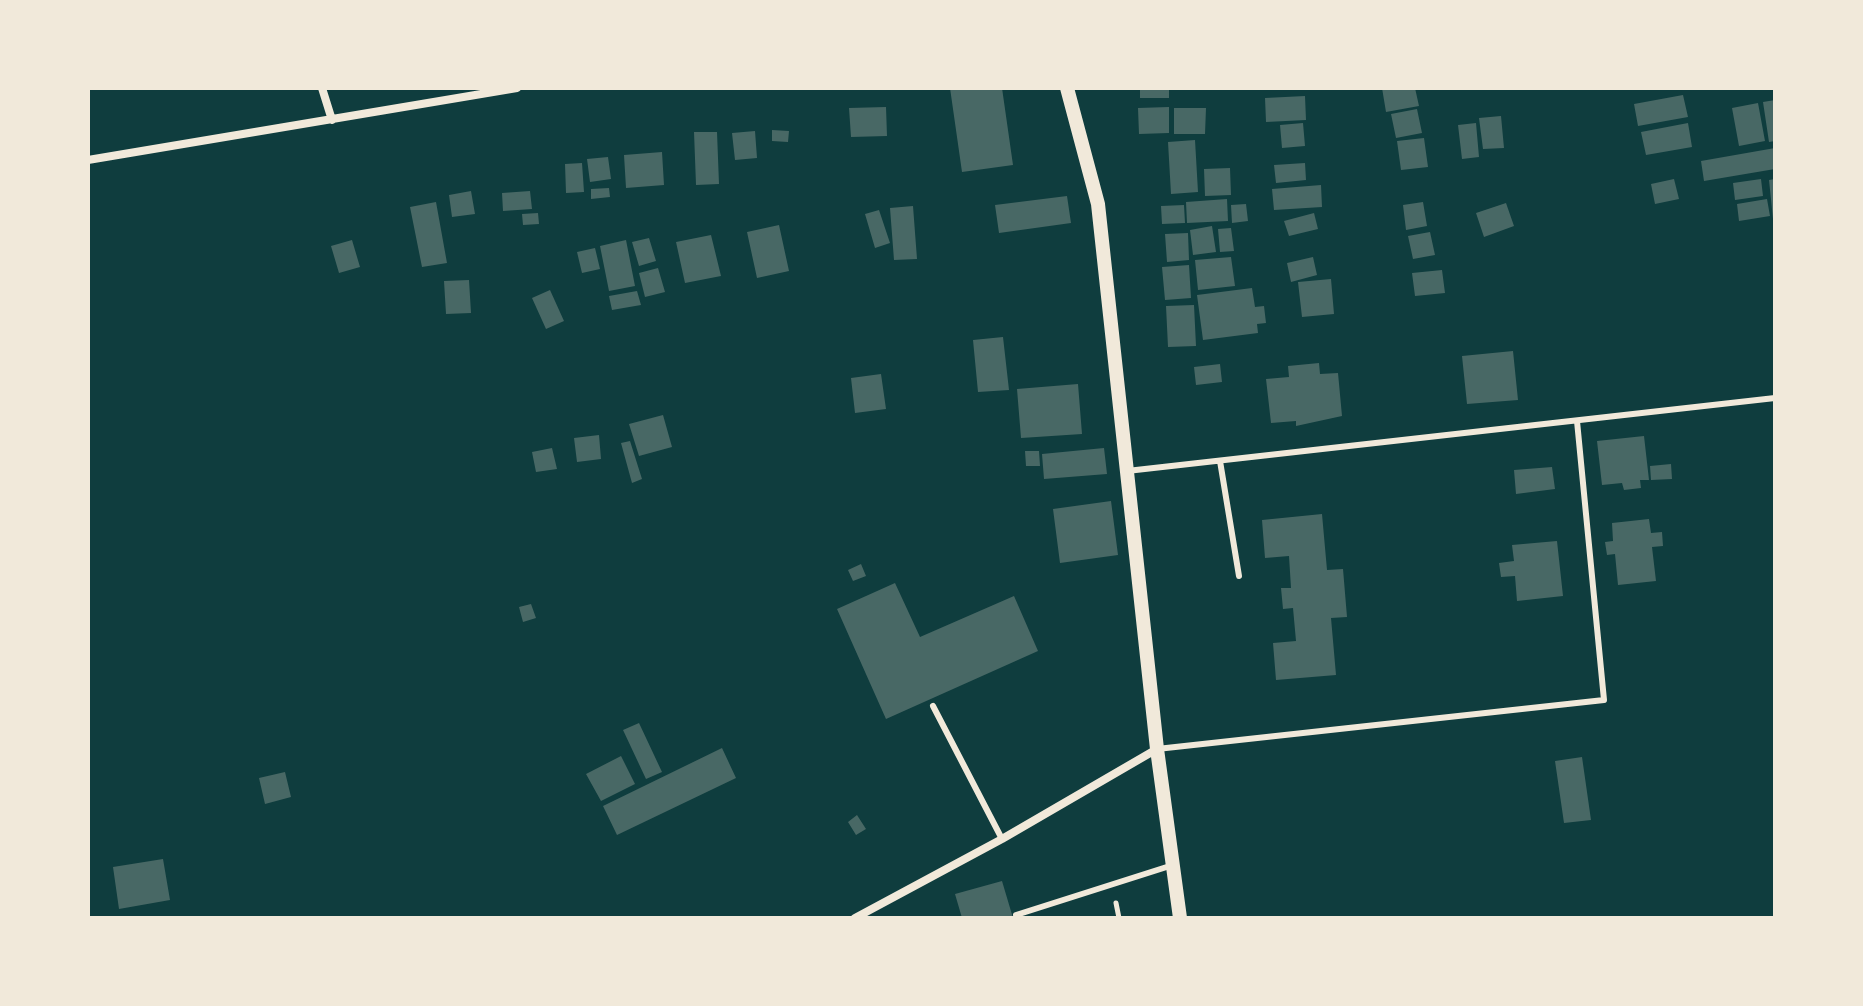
<!DOCTYPE html>
<style>
body{margin:0}
#map{position:relative;width:1863px;height:1006px;overflow:hidden;background:#0f3d3e;font-family:Lato,sans-serif}
canvas{display:block}
.frame{position:absolute;inset:0;border:90px solid #f1e9da;pointer-events:none}
</style>
<div id="map">
<canvas width="1863" height="1006"></canvas>
<div class="frame"></div>
</div>
<script>
const g = document.querySelector('canvas').getContext('2d');
g.lineJoin = 'round';
function fill(path, color) { g.fillStyle = color; g.fill(path, 'evenodd'); }
const poly = rows => new Path2D(rows.map(r => 'M' + r).join(''));
function stroke(path, color, width, dash) { g.strokeStyle = color; g.lineWidth = width; g.lineCap = dash ? 'butt' : 'round'; g.setLineDash(dash || []); g.stroke(path); }
const building = poly([
 [950,88,1002,88,1013,165,962,172],
 [1140,88,1169,88,1169,98,1140,98],
 [1382,88,1415,88,1419,106,1386,112],
 [1683,95,1688,117,1638,126,1634,104],
 [1305,96,1306,120,1266,122,1265,98],
 [1775,100,1775,141,1769,142,1763,102],
 [1758,103,1765,141,1739,146,1732,108],
 [886,107,887,136,851,137,849,108],
 [1169,107,1169,133,1139,134,1138,108],
 [1174,108,1206,108,1205,134,1174,134],
 [1417,109,1422,133,1396,138,1391,114],
 [1501,116,1504,148,1483,149,1479,118],
 [1303,123,1305,146,1282,148,1280,125],
 [1476,123,1479,157,1462,159,1458,125],
 [1688,123,1692,147,1646,155,1641,132],
 [772,130,789,131,788,142,772,141],
 [755,131,757,158,735,160,732,133],
 [694,132,717,132,719,184,696,185],
 [1424,138,1428,167,1401,170,1397,141],
 [1195,140,1198,192,1171,194,1168,142],
 [1775,148,1775,169,1704,181,1701,161],
 [662,152,664,185,626,188,624,155],
 [608,157,611,179,590,182,587,159],
 [582,163,584,192,566,193,565,164],
 [1305,163,1306,180,1276,183,1274,165],
 [1230,168,1231,195,1205,196,1204,169],
 [1674,179,1679,199,1655,204,1651,184],
 [1761,179,1763,196,1735,200,1733,183],
 [1775,179,1775,219,1773,219,1769,180],
 [1321,185,1322,207,1274,210,1272,189],
 [609,188,610,197,591,199,591,189],
 [471,191,475,214,452,217,449,195],
 [530,191,532,209,503,211,502,193],
 [1067,196,1071,223,999,233,995,205],
 [1227,199,1228,221,1187,223,1186,202],
 [1767,199,1770,216,1739,221,1737,204],
 [436,202,447,263,422,267,410,207],
 [1423,202,1427,226,1406,230,1403,205],
 [1506,203,1514,226,1484,237,1476,213],
 [1246,204,1248,221,1232,223,1231,205],
 [1184,205,1185,223,1162,224,1161,206],
 [913,206,917,259,894,260,890,208],
 [879,210,890,243,875,248,865,214],
 [538,213,539,224,523,225,522,214],
 [1314,213,1318,229,1289,236,1284,221],
 [779,225,789,271,757,278,747,232],
 [1212,226,1216,252,1193,255,1190,230],
 [1231,228,1234,251,1220,252,1218,229],
 [1430,232,1435,255,1413,259,1408,236],
 [1188,233,1189,260,1167,262,1165,234],
 [711,235,721,276,685,283,676,242],
 [649,238,656,261,639,266,632,242],
 [352,240,360,267,339,273,331,246],
 [626,240,635,286,609,291,600,246],
 [595,248,600,269,582,273,577,252],
 [1231,257,1235,286,1198,290,1195,260],
 [1313,257,1317,275,1291,282,1287,263],
 [1189,265,1191,298,1165,300,1162,267],
 [658,268,665,292,645,297,639,273],
 [1442,270,1445,293,1415,296,1412,273],
 [1331,279,1334,314,1302,317,1298,282],
 [469,280,471,313,446,314,444,281],
 [1252,288,1255,307,1264,306,1266,323,1257,324,1258,333,1203,340,1197,295],
 [550,290,564,321,546,329,532,298],
 [637,291,641,305,612,310,609,296],
 [1194,305,1196,346,1168,347,1166,306],
 [1003,337,1009,390,978,392,973,340],
 [1513,351,1518,400,1467,404,1462,356],
 [1319,363,1320,374,1338,373,1342,416,1296,426,1296,421,1271,423,1266,379,1289,377,1288,366],
 [1220,364,1222,382,1196,385,1194,367],
 [881,374,886,409,855,413,851,378],
 [1078,384,1082,434,1021,438,1017,389],
 [663,415,672,447,639,456,629,424],
 [599,435,601,459,577,462,574,438],
 [1644,436,1649,480,1640,480,1641,488,1624,490,1622,483,1602,485,1597,441],
 [630,441,642,479,632,483,621,443],
 [552,448,557,469,536,472,532,452],
 [1104,448,1107,474,1044,479,1042,454],
 [1025,451,1039,451,1040,466,1026,466],
 [1671,464,1672,479,1651,480,1650,466],
 [1552,467,1555,489,1516,494,1514,470],
 [1111,501,1118,555,1060,563,1053,509],
 [1322,514,1327,570,1343,569,1347,617,1331,618,1336,675,1276,680,1273,643,1296,641,1293,608,1283,609,1281,588,1291,588,1289,556,1265,558,1262,520],
 [1649,519,1651,533,1662,532,1663,546,1652,547,1656,581,1618,585,1615,554,1607,555,1605,542,1613,541,1612,523],
 [1557,541,1563,596,1517,601,1515,576,1501,577,1499,563,1514,561,1512,545],
 [861,564,866,576,853,581,848,570],
 [895,583,920,637,1014,596,1038,651,886,719,837,609],
 [531,604,536,618,523,622,519,607],
 [639,723,662,772,646,779,623,730],
 [722,748,736,778,617,835,603,806],
 [621,756,635,784,601,801,586,774],
 [1582,757,1591,820,1564,823,1555,761],
 [285,772,291,797,265,804,259,778],
 [857,815,866,829,856,835,848,822],
 [163,859,170,900,119,909,113,867],
 [1002,881,1013,918,962,918,955,894]
]);
const path = poly([
 [1116,903,1119,918]
]);
const service = poly([
 [1220,461,1239,576],
 [1127,471,1775,398],
 [933,706,1002,839],
 [1157,749,1604,700,1577,421],
 [1016,915,1173,865]
]);
const minor = poly([
 [322,88,332,120],
 [88,160,517,88],
 [855,918,1002,839,1157,749]
]);
const tertiary = poly([
 [1067,88,1098,204,1157,749,1180,918]
]);
fill(building, '#486865');
stroke(path, '#f1e9da', 5);
stroke(service, '#f1e9da', 6);
stroke(minor, '#f1e9da', 8);
stroke(tertiary, '#f1e9da', 14);
</script>
